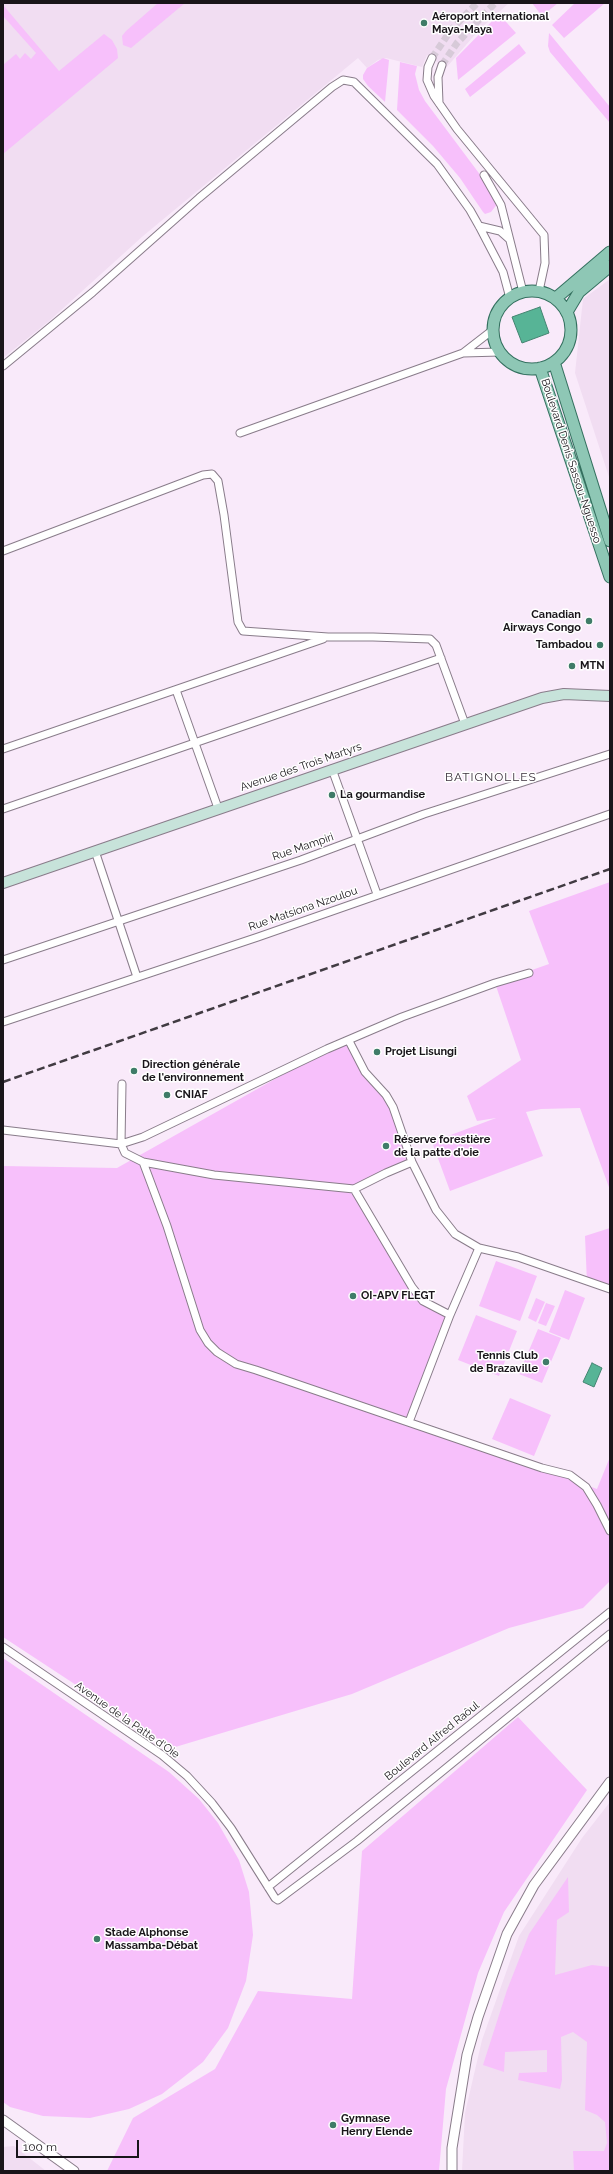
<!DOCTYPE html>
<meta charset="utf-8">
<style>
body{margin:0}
#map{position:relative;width:613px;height:2174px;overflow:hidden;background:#f9eafa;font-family:Raleway,sans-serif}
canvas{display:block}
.frame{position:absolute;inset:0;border:4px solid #19151a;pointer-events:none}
.scale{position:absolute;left:16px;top:2140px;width:123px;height:18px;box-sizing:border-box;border:2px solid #19151a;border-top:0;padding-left:5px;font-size:12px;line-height:14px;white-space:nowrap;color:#19151a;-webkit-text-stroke:3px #fff;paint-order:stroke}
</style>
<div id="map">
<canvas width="613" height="2174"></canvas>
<div class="frame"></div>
<div class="scale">100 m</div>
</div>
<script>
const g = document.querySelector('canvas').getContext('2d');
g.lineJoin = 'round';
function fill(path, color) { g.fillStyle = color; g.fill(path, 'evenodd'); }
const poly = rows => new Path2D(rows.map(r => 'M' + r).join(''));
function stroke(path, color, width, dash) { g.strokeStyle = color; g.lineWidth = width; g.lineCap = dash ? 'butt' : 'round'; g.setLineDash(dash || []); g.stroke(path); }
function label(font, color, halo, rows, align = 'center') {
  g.font = font + ' Raleway,sans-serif'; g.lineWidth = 3; g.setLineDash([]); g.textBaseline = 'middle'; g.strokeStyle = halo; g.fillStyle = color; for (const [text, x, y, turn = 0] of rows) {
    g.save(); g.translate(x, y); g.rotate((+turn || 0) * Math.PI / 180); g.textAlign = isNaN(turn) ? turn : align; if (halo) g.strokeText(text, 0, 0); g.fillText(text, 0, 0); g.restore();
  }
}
const built = poly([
 [3,3,509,3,479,30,446,68,427,55,422,67,386,58,378,60,367,68,358,58,143,236,48,322,3,358],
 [610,279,610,480,575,373,583,299],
 [610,1802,610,2171,462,2171,465,2113,482,2040,519,1936,582,1838],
 [14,2146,46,2171,3,2171,3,2147]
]);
const green = poly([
 [158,3,185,3,131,48,123,45,122,36,126,31],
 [532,3,558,3,542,16],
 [575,3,605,3,564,38,552,25],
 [3,5,59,71,104,34,112,40,117,49,118,58,3,154,3,65,16,54,20,59,25,53,31,59,36,53,3,16],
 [499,14,516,33,458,80,456,58],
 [549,33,610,107,610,123,550,52,548,46],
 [519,44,526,53,470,97,465,89],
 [383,58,389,60,385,102,368,86,363,79,363,75,367,68],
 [400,62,417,66,415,74,419,90,425,101,493,192,498,203,491,212,485,214,483,212,460,178,433,146,397,110],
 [610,882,610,1190,580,1108,541,1109,526,1112,543,1156,450,1191,432,1142,496,1118,477,1121,467,1096,521,1060,495,983,549,964,529,911],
 [349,1041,360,1061,385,1094,412,1162,355,1189,423,1301,450,1315,410,1421,597,1489,610,1457,610,1581,583,1608,509,1628,352,1694,172,1748,3,1637,3,1166,117,1168,330,1048],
 [610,1228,610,1291,587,1283,585,1236],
 [496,1261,537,1276,520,1321,479,1306],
 [565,1290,585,1298,569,1340,549,1332],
 [536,1298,545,1302,536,1322,528,1318],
 [546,1303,555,1306,546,1326,538,1323],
 [476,1315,517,1331,499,1376,458,1360],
 [538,1329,561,1338,542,1383,519,1374],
 [510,1398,551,1415,534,1456,492,1439],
 [3,1658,169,1772,199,1799,218,1823,239,1860,249,1892,253,1935,246,1981,228,2028,203,2062,162,2094,129,2109,90,2118,43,2116,10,2107,3,2102],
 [518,1717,587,1790,504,1912,478,1973,446,2089,439,2171,107,2171,133,2118,215,2069,258,1991,352,1999,362,1851],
 [568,1877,569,1912,557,1920,555,1975,592,1965,610,1967,610,2171,574,2171,573,2151,604,2151,607,2143,605,2122,597,2115,585,2110,587,2042,573,2032,561,2037,562,2080,560,2089,518,2080,519,2073,547,2072,547,2050,505,2052,504,2072,483,2065,507,1990,529,1934]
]);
const water = poly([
 [540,307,549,333,522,343,512,317,540,307],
 [592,1363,602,1368,594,1387,583,1382,592,1363]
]);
const minorTunnel = poly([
 [432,58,451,30,477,3],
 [442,65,457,43,495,3]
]);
const minor = poly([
 [432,58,428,67,427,80,434,96,457,129,544,235,545,263,539,291],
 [439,103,438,77,442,65],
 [484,175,501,205,523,292],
 [479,226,500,231,509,239],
 [463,353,500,352],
 [3,366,93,292,199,198,332,87,343,80,354,82,437,164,470,210,479,226,503,272,510,298],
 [240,433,463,353,494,329],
 [3,551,203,475,212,474,218,481,224,515,238,622,243,631,328,637,373,637,430,639,436,645,465,724],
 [176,690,218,808],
 [3,749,323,639],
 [332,769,377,894],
 [3,809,441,658],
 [95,851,137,977],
 [3,960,301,860,424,814,610,754],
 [3,1022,258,937,610,814],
 [349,1041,365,1072,386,1095,393,1107,412,1162,436,1210,455,1234,479,1248,518,1257,610,1289],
 [122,1084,121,1144,125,1153,143,1162,214,1175,354,1189,386,1173,412,1162],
 [3,1130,121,1144,143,1137,327,1049,402,1017,495,983,529,973],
 [143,1162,167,1226,200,1330,208,1343,217,1352,236,1364,256,1370,542,1468,570,1475,586,1487,597,1505,610,1531],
 [354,1189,412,1287,423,1301,450,1315,479,1248],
 [409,1422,450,1315],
 [3,1647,162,1755,187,1776,212,1803,231,1828,275,1898,278,1900,357,1841,610,1634],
 [268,1887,610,1612]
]);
const tertiary = poly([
 [3,2120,74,2171],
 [452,2171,452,2148,467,2055,478,2017,507,1934,534,1885,610,1782]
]);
const secondary = poly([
 [3,883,542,698,564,694,610,696]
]);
const primary = poly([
 '493 330a39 39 0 1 1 78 0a39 39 0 1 1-78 0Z',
 [556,298,610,252],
 [567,312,579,292,610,266],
 [554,362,610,541],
 [540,368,610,577]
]);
const rail = poly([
 [3,1082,610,869]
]);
const markers = [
 [424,23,4,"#3f7c68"],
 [589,621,4,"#3f7c68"],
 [600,645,4,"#3f7c68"],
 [572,666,4,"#3f7c68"],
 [332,795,4,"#3f7c68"],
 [377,1052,4,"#3f7c68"],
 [134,1071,4,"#3f7c68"],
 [167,1095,4,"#3f7c68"],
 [386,1146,4,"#3f7c68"],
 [353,1296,4,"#3f7c68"],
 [546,1362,4,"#3f7c68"],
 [97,1939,4,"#3f7c68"],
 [333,2125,4,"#3f7c68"]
];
const poiNames = [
 ["Aéroport international",432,17],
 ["Maya-Maya",432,30],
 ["Canadian",581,615,"right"],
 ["Airways Congo",581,628,"right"],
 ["Tambadou",592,645,"right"],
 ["MTN",580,666],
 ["La gourmandise",340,795],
 ["Projet Lisungi",385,1052],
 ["Direction générale",142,1065],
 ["de l'environnement",142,1078],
 ["CNIAF",175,1095],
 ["Réserve forestière",394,1140],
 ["de la patte d'oie",394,1153],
 ["OI-APV FLEGT",361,1296],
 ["Tennis Club",538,1356,"right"],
 ["de Brazaville",538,1369,"right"],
 ["Stade Alphonse",105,1933],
 ["Massamba-Débat",105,1946],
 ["Gymnase",341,2119],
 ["Henry Elende",341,2132]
];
const streetNames = [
 ["Boulevard Denis Sassou-Nguesso",571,461,72],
 ["Avenue des Trois Martyrs",301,767,-19],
 ["Rue Mampiri",303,847,-19],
 ["Rue Matsiona Nzoulou",303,909,-19],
 ["Avenue de la Patte d'Oie",127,1720,35],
 ["Boulevard Alfred Raôul",432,1741,-39]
];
const neighbourhoodNames = [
 ["BATIGNOLLES",491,777]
];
fill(built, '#f1ddf2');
fill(green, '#f7c0fb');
fill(water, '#57b496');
stroke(water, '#448471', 1);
stroke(minorTunnel, '#d7cad8', 7, [7, 3.5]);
stroke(minor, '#897c8a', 9);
stroke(tertiary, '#897c8a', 11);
stroke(secondary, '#897c8a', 12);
stroke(primary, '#34705f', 13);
stroke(minor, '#fff', 7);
stroke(tertiary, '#fff', 9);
stroke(secondary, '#c7e3da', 10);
stroke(primary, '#8ec7b5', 11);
stroke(rail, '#413b42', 2.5, [8, 4]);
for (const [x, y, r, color] of markers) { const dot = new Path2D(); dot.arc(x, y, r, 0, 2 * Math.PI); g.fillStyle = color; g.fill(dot); stroke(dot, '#fff', 1.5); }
label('bold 11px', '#19151a', '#fff', poiNames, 'left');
label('11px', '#19151a', '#fff', streetNames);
g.letterSpacing = '1px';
label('12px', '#3c313d', '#fff', neighbourhoodNames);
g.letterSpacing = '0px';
</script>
